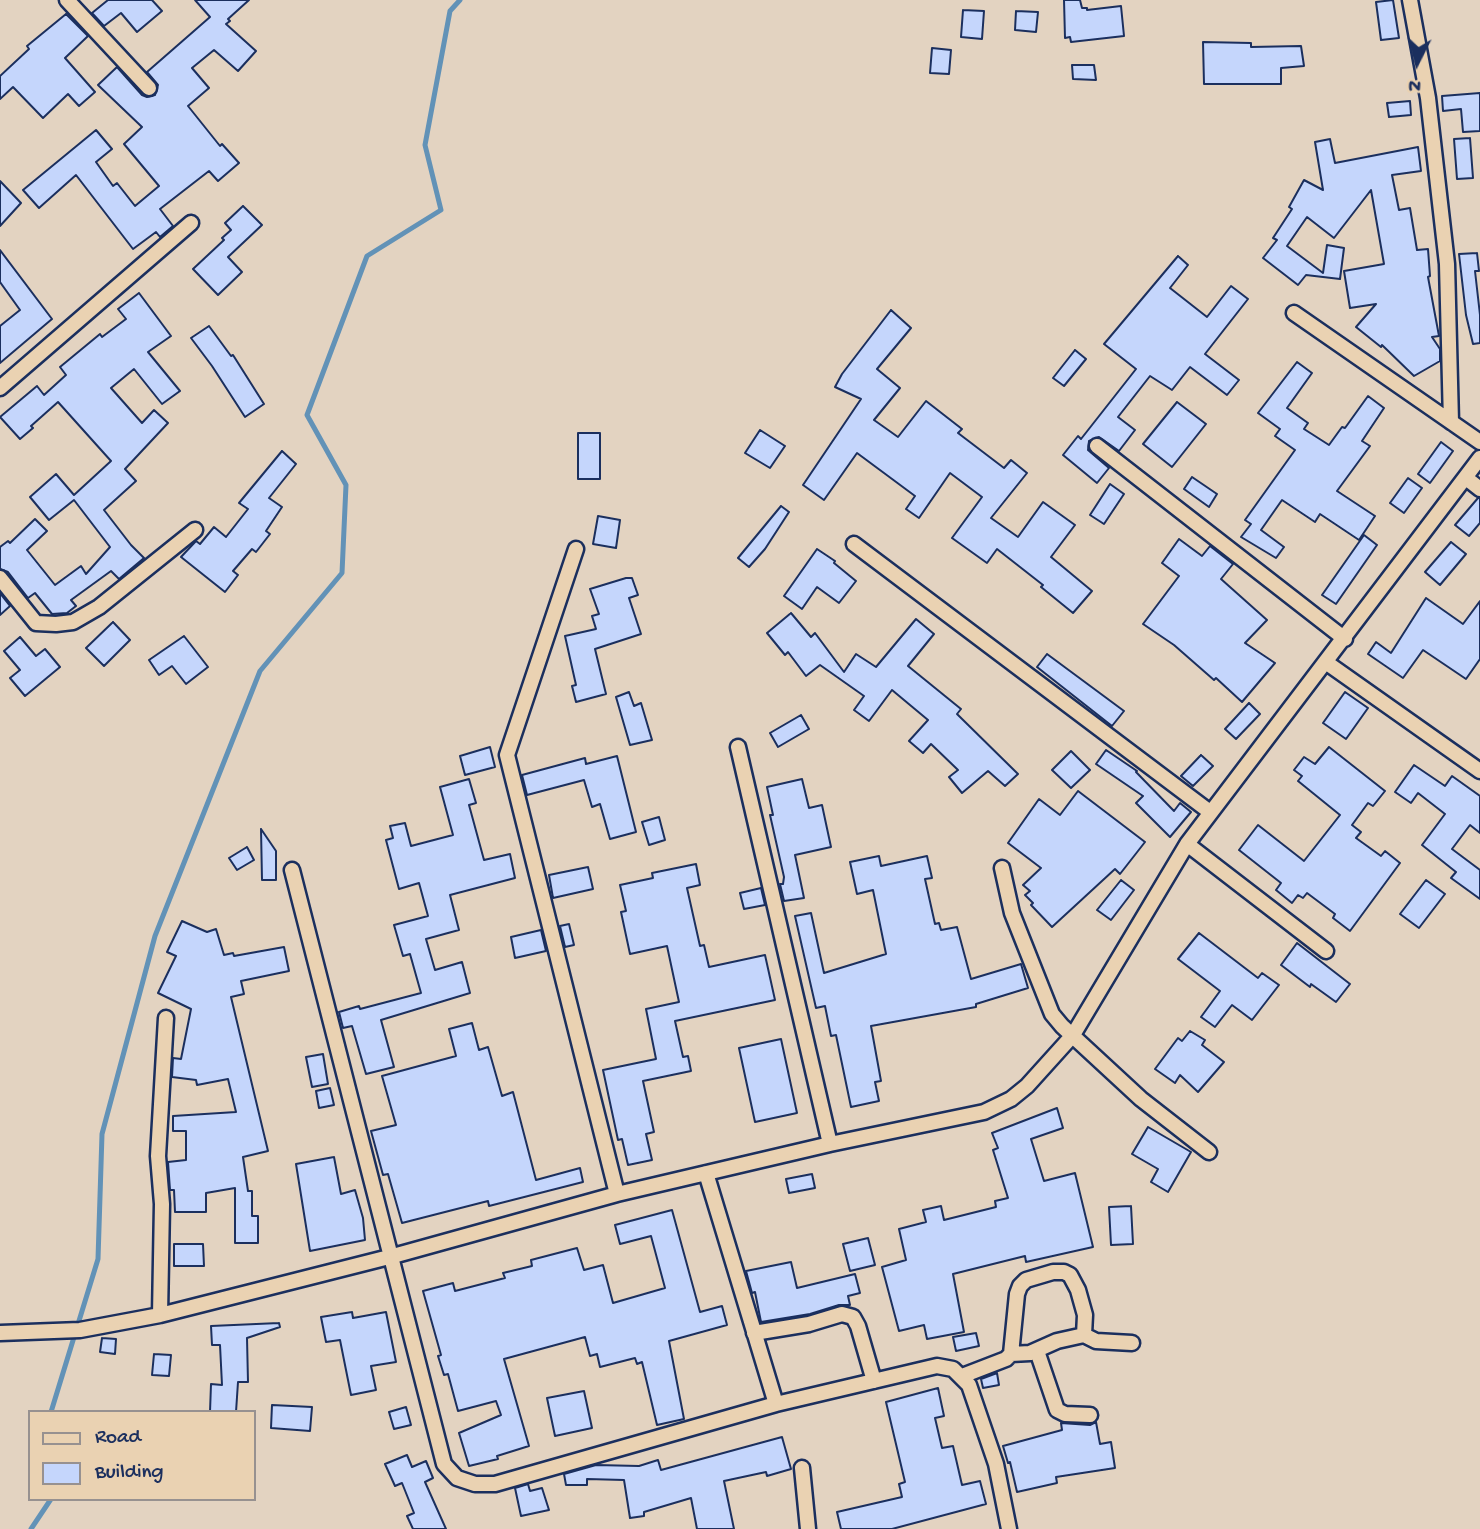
<!DOCTYPE html>
<style>
body{margin:0}
#map{position:relative;width:1480px;height:1529px;overflow:hidden;background:#e3d3c1;font-family:"Gochi Hand",sans-serif}
canvas{display:block}
.legend{position:absolute;left:28px;top:1410px;width:228px;height:91px;box-sizing:border-box;background:#ead2b2;border:2px solid #979190;margin:0;padding:9px 12px;list-style:none;font-size:21px;color:#1b2f5e}
.legend li{display:flex;align-items:center;gap:14px;height:35px}
.legend b{width:35px;border:2px solid #979190}
.north{position:absolute;left:1382px;top:28px;width:70px;height:70px;-webkit-text-stroke:5px #ead2b2;paint-order:stroke;rotate:186deg;font-size:19px;font-weight:700;line-height:28px;text-align:center;color:#1b2f5e}
.north::after{content:'';display:block;margin:auto;width:24px;height:32px;background:#1b2f5e;clip-path:polygon(50% 0,100% 100%,50% 72%,0 100%)}
</style>
<div id="map">
<canvas width="1480" height="1529"></canvas>
<ul class="legend">
<li><b style="height:9px;background:#ead2b2"></b>Road</li>
<li><b style="height:19px;background:#c5d6fc"></b>Building</li>
</ul>
<div class="north">N</div>
</div>
<script>
const g = document.querySelector('canvas').getContext('2d');
g.lineJoin = 'round';
const poly = rows => new Path2D(rows.map(r => 'M' + r).join(''));
function stroke(path, color, width, dash) { g.strokeStyle = color; g.lineWidth = width; g.lineCap = dash ? 'butt' : 'round'; g.setLineDash(dash || []); g.stroke(path); }
function fill(path, color) { g.fillStyle = color; g.fill(path, 'evenodd'); }
const stream = poly([
 [51,1412,98,1259,102,1134,155,936,260,671,342,573,346,485,307,415,367,256,441,210,425,145,450,11,460,0],
 [31,1529,51,1499]
]);
const building = poly([
 [108,0,152,0,162,11,137,32,121,13,104,26,92,13,108,0],
 [195,0,249,0,228,19,230,21,226,24,256,51,238,71,214,50,192,68,209,88,188,106,220,146,222,144,239,163,218,181,209,171,160,209,173,226,160,237,156,232,133,249,76,175,39,208,23,190,96,130,112,149,96,162,113,186,117,183,135,206,159,186,124,144,142,127,98,85,117,67,142,95,147,97,155,95,158,85,147,72,210,17,195,0],
 [1064,0,1080,0,1082,8,1087,8,1087,10,1121,6,1124,36,1071,42,1070,37,1065,38,1064,0],
 [1393,0,1399,38,1381,40,1376,2,1393,0],
 [963,10,984,11,982,39,961,37,963,10],
 [1016,11,1038,12,1036,32,1015,30,1016,11],
 [66,14,88,36,65,58,95,92,79,106,68,94,43,118,13,87,0,99,0,76,29,49,27,46,66,14],
 [1203,42,1251,43,1251,47,1301,46,1304,66,1281,68,1281,84,1204,84,1203,42],
 [932,48,951,50,949,74,930,73,932,48],
 [1072,65,1094,65,1096,80,1073,79,1072,65],
 [1480,93,1480,131,1463,132,1461,109,1443,111,1442,96,1480,93],
 [1410,101,1411,115,1389,117,1387,103,1410,101],
 [1470,138,1473,178,1457,179,1454,139,1470,138],
 [1330,139,1335,163,1418,147,1421,171,1392,175,1399,210,1410,208,1417,250,1428,249,1430,276,1428,277,1439,336,1432,337,1440,349,1440,361,1414,376,1382,345,1381,347,1356,327,1376,304,1350,308,1344,271,1384,264,1371,190,1334,238,1307,217,1287,246,1323,273,1327,245,1344,248,1340,279,1306,275,1298,285,1263,258,1277,240,1273,238,1292,209,1289,207,1304,180,1323,190,1315,142,1330,139],
 [0,181,21,203,0,226,0,181],
 [243,206,262,225,228,257,242,272,218,295,193,269,224,240,222,238,231,230,225,223,243,206],
 [0,250,52,319,0,363,0,326,20,310,0,282,0,250],
 [1477,253,1479,271,1475,271,1480,315,1480,343,1473,344,1466,315,1459,254,1477,253],
 [1178,256,1188,265,1170,288,1207,317,1231,286,1248,299,1205,354,1239,380,1227,395,1190,367,1172,390,1150,376,1118,417,1135,430,1119,451,1099,437,1089,441,1088,450,1109,468,1097,483,1063,455,1078,436,1081,439,1136,369,1104,344,1178,256],
 [139,293,171,336,148,352,180,391,162,404,134,369,111,388,142,423,154,410,168,423,125,469,136,481,104,510,131,545,144,558,119,579,111,571,71,600,76,606,67,613,52,614,35,593,28,598,8,572,0,569,0,547,8,541,10,543,35,519,47,531,27,550,55,585,81,566,86,574,110,547,74,500,49,520,30,497,56,474,74,495,111,461,58,402,31,426,33,428,20,439,0,417,37,386,44,395,66,375,60,367,100,334,102,337,126,319,118,309,139,293],
 [891,310,911,328,877,369,900,388,874,420,898,437,926,401,962,429,958,433,1004,468,1011,460,1027,473,991,518,1018,537,1043,502,1075,525,1051,557,1092,591,1073,613,1041,587,1043,585,997,549,987,563,952,538,982,497,950,473,919,518,906,509,915,496,857,453,824,500,803,485,861,399,835,387,842,374,891,310],
 [209,326,231,356,233,355,264,404,245,417,212,366,191,338,209,326],
 [1075,350,1086,359,1064,386,1053,378,1075,350],
 [1297,362,1312,373,1287,408,1308,423,1304,429,1329,445,1342,427,1345,428,1368,396,1384,408,1362,441,1370,446,1337,491,1375,516,1359,540,1320,514,1315,522,1282,500,1261,530,1284,547,1276,558,1241,537,1251,524,1245,520,1295,450,1275,436,1280,429,1258,413,1297,362],
 [1177,402,1206,424,1172,467,1143,444,1177,402],
 [760,430,785,446,770,468,745,453,760,430],
 [578,433,600,433,600,479,578,479,578,433],
 [1441,442,1453,451,1430,483,1418,474,1441,442],
 [282,451,296,464,269,498,282,507,266,531,270,534,256,552,252,549,233,571,238,575,225,592,181,557,196,541,200,544,214,527,226,537,248,509,239,503,282,451],
 [1192,477,1217,494,1209,507,1184,489,1192,477],
 [1408,478,1422,488,1404,513,1390,503,1408,478],
 [1110,484,1124,494,1104,524,1090,515,1110,484],
 [1478,498,1480,498,1480,523,1469,536,1455,525,1478,498],
 [781,506,789,512,765,549,749,567,738,558,781,506],
 [598,516,620,520,616,548,593,544,598,516],
 [1364,535,1377,545,1336,604,1322,595,1364,535],
 [1179,539,1202,556,1210,546,1233,564,1221,579,1267,620,1245,643,1275,663,1242,702,1216,678,1214,680,1174,645,1143,624,1179,576,1162,563,1179,539],
 [1451,542,1466,554,1440,585,1425,572,1451,542],
 [817,549,835,561,834,563,856,581,839,603,817,587,802,609,784,596,817,549],
 [626,578,632,578,638,595,629,598,641,634,595,649,606,694,576,702,572,686,576,685,565,636,596,629,592,616,599,614,590,589,626,578],
 [0,593,10,606,0,615,0,593],
 [1426,598,1463,624,1480,601,1480,659,1466,679,1423,650,1403,678,1368,654,1376,642,1391,653,1426,598],
 [791,613,811,637,815,633,844,672,856,654,876,667,916,619,934,634,908,666,961,709,957,714,1018,774,1005,786,988,771,962,793,949,777,958,770,931,744,923,753,909,741,928,720,892,690,869,721,854,710,864,696,820,665,806,676,788,652,785,655,767,633,791,613],
 [113,622,130,640,104,666,86,648,113,622],
 [184,636,208,667,186,684,172,666,159,675,149,660,184,636],
 [20,637,36,656,45,649,60,667,25,696,10,678,20,670,4,651,20,637],
 [1047,654,1124,711,1112,726,1037,667,1047,654],
 [629,692,634,706,641,703,652,740,630,745,616,697,629,692],
 [1345,692,1368,708,1346,739,1323,723,1345,692],
 [1249,703,1260,714,1236,739,1225,729,1249,703],
 [801,715,809,729,778,747,770,733,801,715],
 [490,747,495,767,465,775,460,756,490,747],
 [1329,747,1385,791,1373,806,1368,803,1352,825,1361,832,1356,838,1381,856,1385,851,1400,863,1350,931,1333,918,1335,914,1307,893,1303,898,1298,895,1292,903,1276,890,1281,883,1239,850,1258,825,1304,861,1340,815,1298,781,1302,776,1294,770,1304,757,1315,764,1329,747],
 [1106,750,1137,771,1136,772,1174,811,1180,803,1191,812,1170,837,1136,803,1143,796,1096,764,1106,750],
 [1071,751,1090,770,1071,788,1052,770,1071,751],
 [1201,755,1213,766,1193,786,1181,776,1201,755],
 [617,756,636,832,610,839,600,804,592,807,584,780,527,795,522,775,585,758,586,764,617,756],
 [1414,765,1445,786,1452,776,1480,796,1480,833,1470,825,1452,849,1480,870,1480,899,1451,878,1456,872,1422,845,1445,814,1418,793,1411,803,1395,792,1414,765],
 [469,779,476,803,469,805,484,860,510,854,515,878,450,895,459,930,426,939,435,970,462,962,470,993,381,1020,394,1067,366,1074,352,1026,343,1028,339,1012,359,1006,360,1009,421,993,410,954,403,956,394,925,428,916,419,883,399,889,386,840,393,838,390,826,405,823,411,846,453,835,440,787,469,779],
 [802,779,809,808,822,805,831,847,795,855,804,898,784,901,780,884,783,884,784,877,770,815,773,815,767,787,802,779],
 [1078,791,1145,842,1120,874,1115,869,1052,927,1031,905,1033,903,1025,895,1030,891,1023,885,1041,868,1008,843,1039,799,1060,815,1078,791],
 [659,817,665,840,649,845,642,822,659,817],
 [261,829,276,851,276,880,262,880,261,829],
 [247,847,254,860,237,870,229,858,247,847],
 [879,856,881,866,927,856,932,878,925,879,935,924,939,923,941,930,957,927,971,979,1021,964,1028,988,976,1004,976,1007,871,1026,881,1081,875,1082,879,1101,851,1107,836,1035,831,1036,825,1006,816,1008,795,916,811,913,824,973,886,954,873,890,857,894,850,862,879,856],
 [696,864,700,885,687,888,700,946,704,945,709,967,765,955,775,1000,675,1021,683,1057,688,1056,691,1071,643,1081,654,1132,646,1134,652,1160,628,1165,622,1139,618,1140,603,1070,656,1059,646,1009,679,1002,667,946,630,954,621,912,626,911,620,885,653,878,652,873,696,864],
 [588,867,593,889,553,898,549,875,588,867],
 [1121,880,1134,890,1111,920,1097,910,1121,880],
 [1426,880,1445,894,1419,928,1400,914,1426,880],
 [761,888,765,905,744,909,740,893,761,888],
 [182,921,207,932,216,929,224,955,233,953,234,956,284,947,289,971,241,981,244,994,231,997,268,1151,243,1157,248,1191,252,1191,252,1216,258,1216,258,1243,235,1243,235,1188,206,1193,206,1212,175,1212,174,1190,170,1190,168,1162,186,1160,186,1131,173,1131,173,1116,236,1112,228,1079,197,1085,196,1080,172,1077,173,1058,181,1059,191,1009,158,993,176,956,167,952,182,921],
 [569,924,574,945,565,947,560,926,569,924],
 [541,930,546,951,515,958,511,937,541,930],
 [1199,933,1258,978,1262,973,1279,985,1252,1020,1232,1005,1215,1027,1201,1017,1220,991,1178,959,1199,933],
 [1297,943,1350,984,1336,1002,1311,984,1310,987,1281,965,1297,943],
 [472,1023,479,1050,488,1047,502,1096,513,1092,536,1180,580,1168,583,1182,489,1206,488,1201,402,1223,388,1174,383,1175,371,1131,396,1125,382,1076,456,1056,449,1029,472,1023],
 [1190,1031,1205,1040,1202,1045,1224,1062,1198,1092,1180,1075,1175,1083,1155,1069,1178,1038,1182,1041,1190,1031],
 [781,1039,797,1113,755,1122,739,1048,781,1039],
 [323,1054,328,1084,312,1087,306,1057,323,1054],
 [330,1088,334,1105,319,1108,316,1091,330,1088],
 [1057,1108,1063,1128,1031,1139,1044,1181,1075,1173,1093,1247,1026,1262,1025,1256,953,1274,964,1332,927,1339,924,1325,899,1331,882,1267,906,1260,899,1229,926,1222,923,1210,941,1206,944,1220,996,1207,995,1201,1008,1198,993,1150,998,1148,992,1133,1057,1108],
 [1148,1127,1191,1152,1168,1192,1151,1182,1158,1169,1132,1154,1148,1127],
 [334,1157,341,1194,355,1190,363,1218,365,1240,310,1251,296,1164,334,1157],
 [812,1174,815,1188,789,1193,786,1179,812,1174],
 [1131,1206,1133,1244,1111,1245,1109,1207,1131,1206],
 [672,1210,700,1312,722,1306,727,1325,669,1341,684,1419,657,1425,642,1362,637,1364,635,1358,600,1367,597,1354,590,1356,585,1337,504,1359,529,1446,497,1456,498,1459,469,1466,459,1433,501,1415,496,1401,458,1411,448,1374,444,1375,438,1356,441,1355,423,1291,453,1283,455,1291,505,1278,503,1273,532,1266,531,1260,577,1248,584,1270,603,1265,613,1303,665,1288,651,1236,620,1244,615,1225,672,1210],
 [868,1238,875,1265,850,1271,843,1244,868,1238],
 [174,1244,203,1244,204,1266,174,1266,174,1244],
 [791,1262,797,1288,855,1274,860,1293,848,1296,850,1305,839,1305,810,1314,761,1322,755,1292,752,1293,746,1271,791,1262],
 [352,1312,353,1318,386,1312,396,1362,371,1366,376,1390,351,1395,340,1340,326,1342,321,1317,352,1312],
 [279,1323,280,1327,247,1338,248,1382,238,1382,236,1412,210,1412,211,1384,222,1385,220,1345,212,1345,211,1326,279,1323],
 [976,1333,979,1346,956,1351,953,1337,976,1333],
 [102,1338,116,1339,115,1354,100,1352,102,1338],
 [154,1354,171,1355,169,1376,152,1375,154,1354],
 [997,1373,999,1385,983,1388,981,1379,997,1373],
 [938,1388,944,1416,935,1418,942,1448,953,1446,962,1485,980,1481,986,1504,892,1529,841,1529,837,1512,902,1497,899,1484,905,1482,886,1402,938,1388],
 [584,1391,592,1428,555,1436,547,1398,584,1391],
 [272,1405,312,1407,310,1431,271,1428,272,1405],
 [406,1407,411,1425,394,1429,389,1412,406,1407],
 [1096,1422,1100,1444,1111,1442,1115,1468,1056,1477,1057,1483,1017,1492,1010,1462,1008,1463,1003,1446,1062,1430,1061,1423,1090,1425,1096,1422],
 [782,1437,791,1469,767,1476,766,1472,724,1481,734,1529,697,1529,691,1498,644,1512,644,1516,630,1518,624,1480,587,1479,587,1485,566,1485,564,1474,596,1465,639,1466,658,1460,661,1470,782,1437],
 [407,1455,412,1467,426,1461,433,1478,425,1482,446,1529,413,1529,407,1516,414,1513,402,1483,395,1486,385,1464,407,1455],
 [528,1484,530,1491,542,1488,549,1510,521,1516,515,1488,528,1484]
]);
const street = poly([
 [67,0,149,88],
 [1410,0,1428,98,1447,264,1451,422],
 [1294,313,1480,442],
 [0,388,191,223],
 [1097,446,1345,639],
 [1466,478,1480,489],
 [854,544,1210,812],
 [576,549,507,755,617,1194],
 [0,578,36,623,56,624,73,622,99,607,195,530],
 [1327,663,1480,771],
 [738,747,830,1144],
 [1187,844,1326,951],
 [1002,868,1012,913,1052,1014,1062,1026,1141,1099,1209,1152],
 [292,870,444,1464,457,1478,475,1484,495,1484,776,1404,937,1366,953,1369,969,1385,996,1464,1009,1529],
 [706,1173,776,1404],
 [160,1315,162,1204,158,1156,166,1018],
 [0,1333,80,1330,160,1315,393,1256,617,1194,830,1144,984,1112,1011,1099,1027,1086,1073,1035,1187,844,1480,458],
 [754,1333,809,1324,842,1314,853,1317,858,1326,874,1381],
 [1037,1351,1057,1410,1065,1414,1090,1415],
 [1011,1354,1017,1294,1020,1286,1026,1280,1053,1272,1064,1272,1070,1275,1078,1290,1085,1315,1084,1335],
 [962,1376,1006,1359,1011,1354,1030,1353,1057,1341,1084,1335,1096,1341,1132,1343],
 [802,1468,808,1529]
]);
stroke(stream, '#6292b7', 5);
fill(building, '#c5d6fc');
stroke(building, '#1b2f5e', 2);
stroke(street, '#1b2f5e', 19);
stroke(street, '#ead2b2', 14);
</script>
